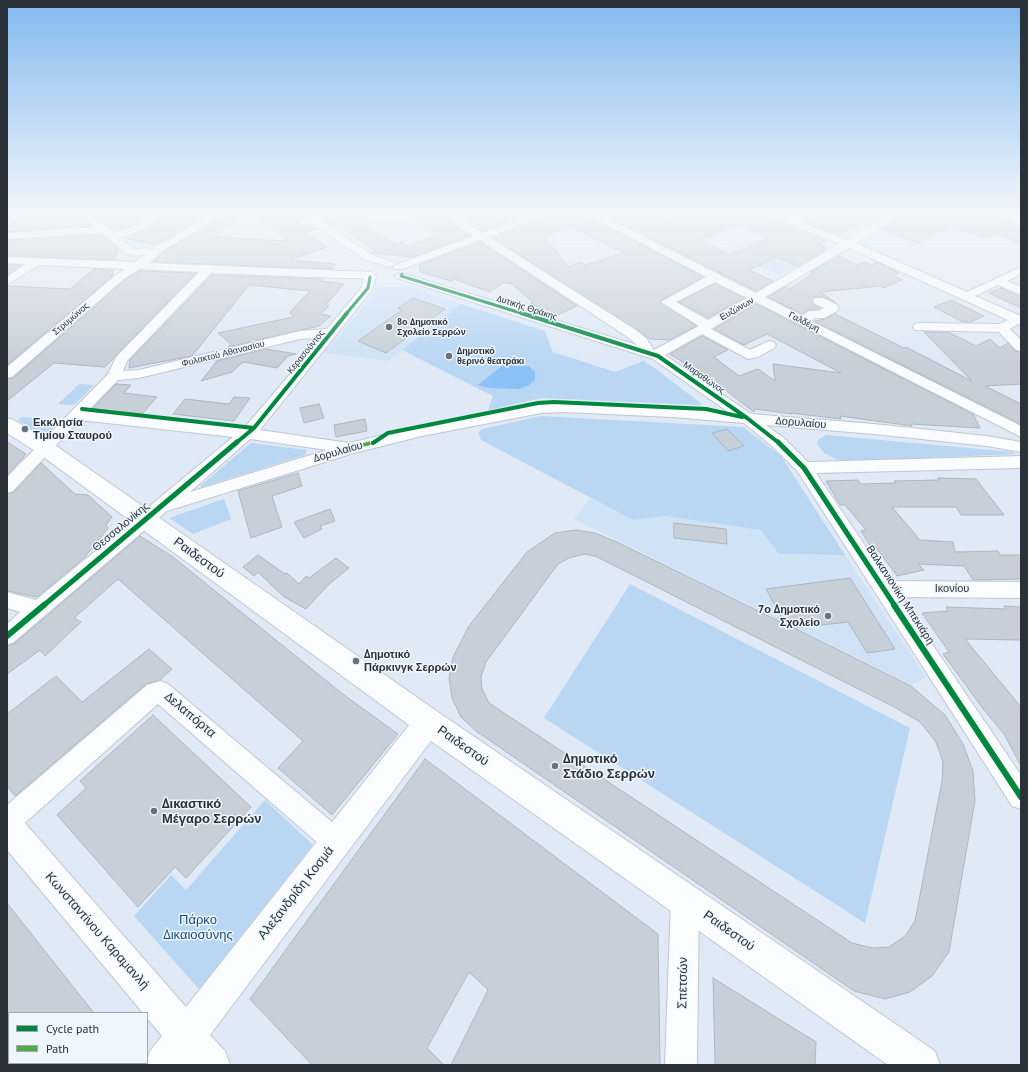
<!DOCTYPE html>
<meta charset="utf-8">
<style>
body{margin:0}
#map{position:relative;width:1028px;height:1072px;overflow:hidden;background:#dfeaf6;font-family:"PT Sans",sans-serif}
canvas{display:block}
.frame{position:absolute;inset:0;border:8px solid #2a3139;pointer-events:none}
.legend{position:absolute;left:8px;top:1012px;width:140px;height:52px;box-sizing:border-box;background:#eef6fe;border:1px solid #a0a7af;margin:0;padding:5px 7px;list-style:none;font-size:12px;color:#2a3139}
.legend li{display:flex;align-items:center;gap:8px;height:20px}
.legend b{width:20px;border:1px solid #a0a7af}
</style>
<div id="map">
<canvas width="1028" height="1072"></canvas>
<div class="frame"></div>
<ul class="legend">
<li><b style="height:5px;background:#00873e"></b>Cycle path</li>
<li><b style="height:5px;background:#53ab46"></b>Path</li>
</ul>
</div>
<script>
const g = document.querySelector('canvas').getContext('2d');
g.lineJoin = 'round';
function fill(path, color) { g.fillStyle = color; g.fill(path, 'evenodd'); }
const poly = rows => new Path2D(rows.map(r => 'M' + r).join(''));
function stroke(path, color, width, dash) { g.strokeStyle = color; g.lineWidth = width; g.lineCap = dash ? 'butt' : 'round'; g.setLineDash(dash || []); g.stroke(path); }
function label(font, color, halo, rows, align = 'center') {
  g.font = font + ' "PT Sans",sans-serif'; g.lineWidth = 3; g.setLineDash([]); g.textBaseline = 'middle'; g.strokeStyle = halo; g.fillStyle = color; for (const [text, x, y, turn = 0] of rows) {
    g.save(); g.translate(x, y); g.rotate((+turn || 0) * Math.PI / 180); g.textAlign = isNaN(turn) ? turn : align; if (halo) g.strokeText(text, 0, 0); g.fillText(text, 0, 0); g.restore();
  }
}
const built = poly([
 [746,241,801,265,779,275,725,251],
 [379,287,411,287,461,304,388,361,324,353],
 [590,498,633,520,665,516,761,530,779,554,845,555,926,677,912,685,574,519]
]);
const green = poly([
 [461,304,545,331,553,352,615,372,643,361,653,367,702,404,698,405,542,398,488,410,493,396,402,350],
 [79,384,94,385,74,405,58,404],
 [541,416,743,427,781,456,845,555,779,554,761,530,665,516,633,520,481,440,478,432,482,429],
 [22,417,61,420,45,437,18,420],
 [826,435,1013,452,1015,454,841,462,824,453,817,444,818,440],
 [251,443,307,450,305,455,202,487,200,486],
 [224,499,231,519,193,534,169,518],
 [630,584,910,728,865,923,544,718],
 [265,800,313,845,199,989,134,916,171,875,186,890]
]);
const water = poly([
 [517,364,529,366,535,372,535,380,529,385,520,389,489,388,478,385,502,366]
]);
const building = poly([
 [27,212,79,212,92,226,7,232,7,226,27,212],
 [94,212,149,212,133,225,114,231,94,212],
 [165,212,213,212,156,245,123,238,143,231,165,212],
 [230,212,295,212,301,218,298,221,299,225,311,225,317,229,305,232,327,247,290,260,335,264,331,269,153,262,165,251,230,212],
 [252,213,288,241,210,237,252,213],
 [343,212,363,212,366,225,379,235,382,235,396,244,402,242,407,246,437,235,414,219,437,213,470,236,412,257,372,253,375,251,336,223,329,225,323,220,343,212],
 [453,212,529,212,530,213,482,231,453,212],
 [561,212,573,212,589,220,592,219,703,277,660,301,696,326,670,340,650,339,492,237,541,218,561,212],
 [570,227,624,253,585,265,581,262,568,267,544,236,570,227],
 [614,212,651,212,666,219,682,212,758,212,826,240,819,244,825,246,822,247,827,249,798,266,777,257,749,270,773,281,756,291,605,215,614,212],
 [739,225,768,238,730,255,701,240,739,225],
 [815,212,884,212,881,213,886,215,870,225,864,222,838,235,802,221,815,212],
 [908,212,986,212,1021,227,1021,244,996,234,981,237,971,232,968,233,950,227,917,243,882,229,908,212],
 [102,235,117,248,115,260,7,256,7,240,102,235],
 [480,242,577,306,553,317,531,303,533,302,510,283,507,284,504,282,490,292,454,279,451,281,420,272,419,265,480,242],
 [839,256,857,265,865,262,871,265,877,262,899,273,893,275,902,280,884,288,881,286,820,292,835,302,824,297,815,296,812,302,820,308,808,310,802,314,768,297,785,287,790,289,813,273,811,272,839,256],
 [7,264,21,265,7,275,7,264],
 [94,269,113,270,112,277,7,365,7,286,70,289,94,269],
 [139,271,196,273,105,367,54,363,7,401,7,379,13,378,126,279,139,271],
 [212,275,323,279,321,281,344,284,326,305,329,306,321,314,331,316,319,326,228,347,231,344,218,333,293,317,290,312,310,291,249,285,192,356,129,368,130,360,212,275],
 [715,284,744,298,708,318,679,302,715,284],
 [1001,288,1021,296,1021,308,989,293,1001,288],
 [413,298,445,309,386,353,358,341,402,310,398,308,413,298],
 [952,300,955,302,984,316,970,322,963,322,934,307,952,300],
 [756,304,973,414,980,428,911,424,912,426,840,416,841,419,791,413,792,414,755,409,754,412,695,367,692,368,670,354,702,336,728,350,714,357,739,376,758,369,775,381,773,364,841,373,767,334,744,345,714,329,756,304],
 [835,314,904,348,906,347,972,381,924,332,948,332,976,346,990,339,1000,348,1008,343,1015,351,1021,352,1021,384,985,386,1021,404,1021,424,814,321,825,319,835,314],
 [266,349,296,354,288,356,277,368,243,362,232,372,201,381,217,361,266,349],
 [116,384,131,385,124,393,157,397,142,414,92,409,116,384],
 [234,397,250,398,234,421,173,414,185,399,229,404,234,397],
 [319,404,324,418,304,423,300,408,319,404],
 [365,419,367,431,336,437,334,425,365,419],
 [727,429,744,446,728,451,712,433,727,429],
 [7,442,26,454,7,475,7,442],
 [41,463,75,494,88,495,112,517,106,525,108,528,85,557,37,597,7,591,7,494,14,492,41,463],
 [298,473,302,486,272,496,282,527,251,538,238,491,298,473],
 [938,478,976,479,1004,515,961,515,956,507,892,507,920,540,953,542,955,552,998,551,1000,555,1021,555,1021,579,973,580,964,566,918,564,924,570,897,576,875,546,871,547,861,531,866,530,845,505,840,505,826,481,858,480,861,484,896,483,894,481,939,480,938,478],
 [330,509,335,521,320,526,322,529,304,538,294,522,330,509],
 [674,523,726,529,727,544,674,538,674,523],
 [576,530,595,533,617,542,785,624,766,589,850,578,895,649,867,653,848,622,794,628,911,686,945,715,963,744,973,771,975,800,949,952,932,976,910,992,885,999,854,991,476,731,461,717,452,698,449,678,453,657,469,626,527,552,555,533,576,530],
 [584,554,595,556,633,575,896,708,920,722,936,742,943,762,942,781,915,921,905,936,889,947,873,948,852,943,489,703,482,689,481,677,486,662,558,564,569,558,584,554],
 [140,536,173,557,344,695,398,734,332,815,278,768,303,741,118,579,74,618,81,622,45,656,40,650,7,674,7,646,15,643,140,536],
 [258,555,285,574,287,573,299,584,306,576,309,578,336,558,349,568,328,585,306,609,284,597,258,572,254,576,243,567,258,555],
 [1004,606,1021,607,1021,640,965,639,1021,707,1021,766,1004,734,984,710,943,654,949,652,922,613,948,611,946,607,1006,609,1004,606],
 [149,649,172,669,160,680,146,684,15,796,7,786,7,714,56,676,82,702,149,649],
 [153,715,251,807,186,878,175,867,138,907,57,815,86,788,80,781,153,715],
 [425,759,658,934,660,1065,451,1065,488,990,469,972,427,1048,444,1065,312,1065,250,999,425,759],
 [7,903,63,974,94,1013,7,1013,7,903],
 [713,978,816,1042,815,1065,715,1065,713,978]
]);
const minor = poly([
 [14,212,26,212,7,225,7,217,14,212],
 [80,212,91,212,114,233,134,226,152,212,164,212,142,230,120,238,136,250,146,248,152,249,216,212,229,212,164,250,149,263,372,272,376,277,372,290,260,430,349,443,422,426,541,403,564,402,672,407,728,412,653,359,397,278,395,276,397,274,405,274,637,345,626,336,480,240,403,269,395,269,393,267,395,265,473,236,438,212,450,212,482,233,537,212,552,212,489,237,636,330,646,338,654,350,699,326,661,302,706,277,582,212,595,212,756,293,839,244,759,212,774,212,790,219,801,212,814,212,798,221,847,240,895,212,907,212,856,243,967,292,1021,267,1021,274,1007,281,1021,287,1021,295,998,285,975,296,1021,316,1021,325,1018,324,1010,329,1021,340,1021,351,1016,350,999,332,915,330,913,327,915,324,919,323,1000,324,1008,320,849,248,765,297,802,316,809,311,818,311,824,308,815,304,813,301,815,298,823,298,837,305,839,308,837,311,824,318,815,318,811,321,1021,426,1021,437,756,302,711,329,750,350,769,341,774,342,776,345,774,348,758,357,748,359,702,334,665,355,751,414,874,424,987,436,1021,442,1021,452,987,446,874,434,766,425,785,439,808,462,1021,456,1021,468,816,473,889,581,1021,582,1021,598,900,597,1021,775,1021,809,1012,806,798,472,773,447,744,423,672,417,564,412,541,413,422,436,354,453,167,511,14,642,7,645,7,624,20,612,7,608,7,592,36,600,233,437,80,420,13,491,7,493,7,477,108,374,116,357,199,272,140,269,125,278,12,377,7,378,7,367,117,274,125,269,39,265,7,285,7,277,26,264,7,263,7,257,135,262,146,254,136,256,125,253,103,233,7,239,7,233,96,227,80,212],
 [211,273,341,278,364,278,362,287,327,329,300,331,139,370,123,371,127,361,211,273],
 [715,282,747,298,708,320,676,302,715,282],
 [321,338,244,428,88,411,118,380,139,378,300,339,321,338],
 [250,439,327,450,190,492,250,439],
 [296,212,308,212,314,216,326,212,342,212,320,220,372,255,393,262,395,264,389,267,364,259,311,223,300,224,299,222,300,220,304,219,296,212],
 [987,212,1002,212,1021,220,1021,226,987,212],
 [160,681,168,684,345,833,349,842,345,851,336,855,327,851,158,704,16,831,7,835,7,805,147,685,160,681],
 [685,886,695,890,699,900,697,1065,665,1065,671,900,675,890,685,886]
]);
const major = poly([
 [7,418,14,420,52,443,438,712,935,1051,940,1065,888,1065,431,741,210,1035,225,1051,230,1065,145,1065,150,1051,162,1036,147,1018,147,1013,143,1013,7,850,7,810,18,815,186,1007,409,725,38,453,7,433,7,418]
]);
const quietFar1 = poly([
 [371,443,376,442]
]);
const quiet = poly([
 [351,448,375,442]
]);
const cyclewayFar3 = poly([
 [402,274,401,276,524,314],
 [346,314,368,288,370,277]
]);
const cyclewayFar2 = poly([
 [521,313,658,356,747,418,779,443],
 [82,409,254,428],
 [236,443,254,428,347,313],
 [373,443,388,433,538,403,554,402,706,409,742,417]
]);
const cyclewayFar1 = poly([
 [778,442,804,468,895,606],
 [43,606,237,442]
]);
const cycleway = poly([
 [894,605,1021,797],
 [7,636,44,605]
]);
const markers = [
 [389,327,4,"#69727b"],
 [449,356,4,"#69727b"],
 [25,429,4,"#69727b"],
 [828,616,4,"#69727b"],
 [356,661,4,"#69727b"],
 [555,766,4,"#69727b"],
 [154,811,4,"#69727b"]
];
const farStreetnames = [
 ["Δυτικής Θράκης",527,308,18],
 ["Ευζώνων",737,309,-30],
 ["Στρυμώνος",71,319,-41],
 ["Γαλδέμη",804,322,27],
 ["Κερασούντος",306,352,-51],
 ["Φυλακτού Αθανασίου",223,354,-14],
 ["Μαραθώνος",704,378,35]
];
const farPoinames = [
 ["8ο Δημοτικό",397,322],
 ["Σχολείο Σερρών",397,332],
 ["Δημοτικό",457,351],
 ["θερινό θεατράκι",457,361]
];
const poiNames = [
 ["Εκκλησία",33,423],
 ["Τιμίου Σταυρού",33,436],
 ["7ο Δημοτικό",820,610,"right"],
 ["Σχολείο",820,623,"right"],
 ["Δημοτικό",364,655],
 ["Πάρκινγκ Σερρών",364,668]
];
const streetNames = [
 ["Δορυλαίου",801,423,5],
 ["Δορυλαίου",338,452,-16],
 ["Θεσσαλονίκης",121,527,-40],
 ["Ικονίου",952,589],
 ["Βαλκανιονίκη Μπεκιάρη",900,595,57]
];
const nearStreetnames = [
 ["Ραιδεστού",199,558,36],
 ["Δελαπόρτα",190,715,40],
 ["Ραιδεστού",463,746,35],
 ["Αλεξανδρίδη Κοσμά",296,893,-52],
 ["Κωνσταντίνου Καραμανλή",97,931,49],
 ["Ραιδεστού",729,931,35],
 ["Σπετσών",683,983,-89]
];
const nearPoinames = [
 ["Δημοτικό",563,759],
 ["Στάδιο Σερρών",563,774],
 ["Δικαστικό",162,804],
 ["Μέγαρο Σερρών",162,819]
];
const nearParknames = [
 ["Πάρκο",198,920],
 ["Δικαιοσύνης",198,935]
];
fill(built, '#d0e2f5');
fill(green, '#b9d6f3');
fill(water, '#8bc1f7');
fill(building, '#c7d0d9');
stroke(building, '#aeb6bf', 1);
stroke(minor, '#bfc7d1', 2);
stroke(major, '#bfc7d1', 2);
fill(minor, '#fafcfe');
fill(major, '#fafcfe');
stroke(quietFar1, '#53ab46', 3, [6, 3]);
stroke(quiet, '#53ab46', 4, [8, 4]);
stroke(cyclewayFar3, '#00873e', 3);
stroke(cyclewayFar2, '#00873e', 4);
stroke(cyclewayFar1, '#00873e', 5);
stroke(cycleway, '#00873e', 6);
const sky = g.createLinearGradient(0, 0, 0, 362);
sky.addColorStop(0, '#83b9ee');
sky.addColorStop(0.59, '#f1f6fb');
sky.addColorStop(1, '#f1f6fb00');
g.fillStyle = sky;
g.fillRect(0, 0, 1028, 362);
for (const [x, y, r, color] of markers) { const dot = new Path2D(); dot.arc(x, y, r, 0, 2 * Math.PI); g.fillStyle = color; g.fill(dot); stroke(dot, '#eef6fe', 1.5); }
label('9px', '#2a3139', '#eef6fe', farStreetnames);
label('bold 9px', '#2a3139', '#eef6fe', farPoinames, 'left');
label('bold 11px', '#2a3139', '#eef6fe', poiNames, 'left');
label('11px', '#2a3139', '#eef6fe', streetNames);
label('13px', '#2a3139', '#eef6fe', nearStreetnames);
label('bold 13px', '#2a3139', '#eef6fe', nearPoinames, 'left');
label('13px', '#174a78', '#eef6fe', nearParknames);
</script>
